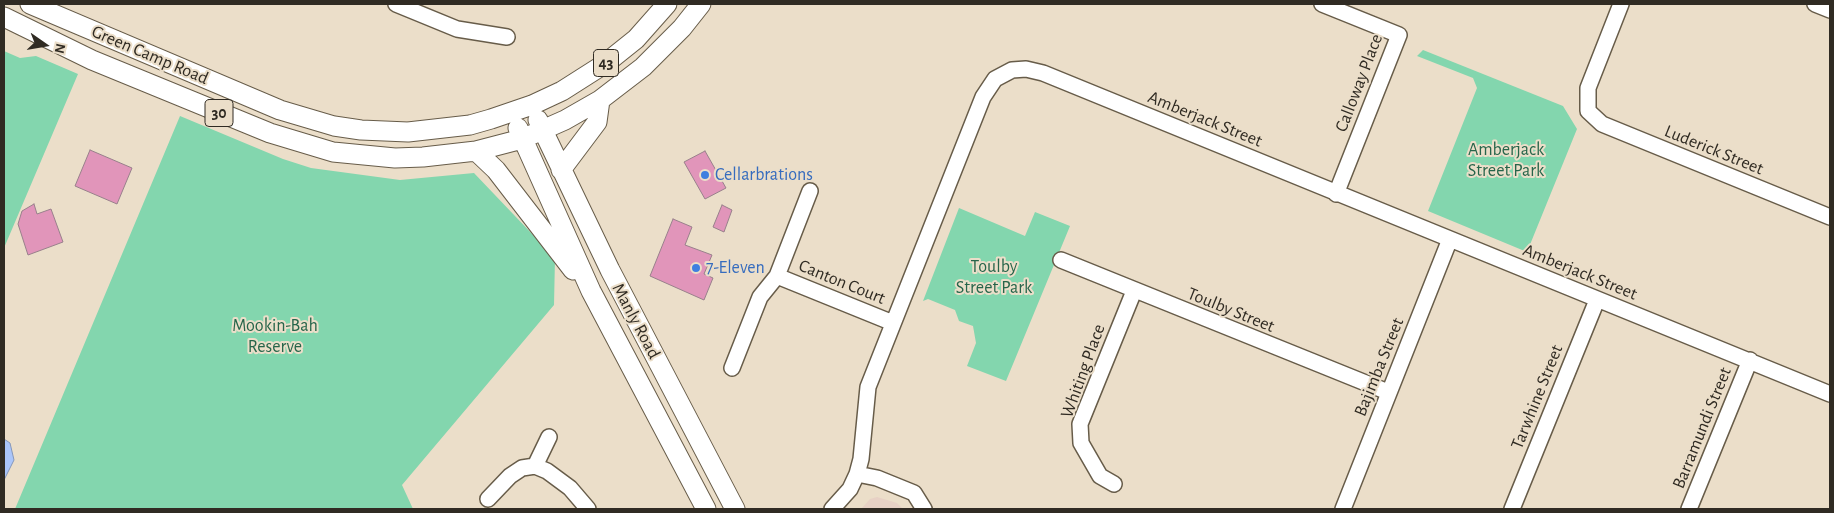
<!DOCTYPE html>
<style>
body{margin:0}
#map{position:relative;width:1834px;height:513px;overflow:hidden;background:#ebdec9;font-family:"Alegreya Sans",sans-serif}
canvas{display:block}
.frame{position:absolute;inset:0;border:5px solid #302b23;pointer-events:none}
.north{position:absolute;left:20px;top:20px;width:50px;height:50px;-webkit-text-stroke:4px #ebdec9;paint-order:stroke;rotate:103deg;font-size:14px;font-weight:700;line-height:20px;text-align:center;color:#302b23}
.north::after{content:'';display:block;margin:auto;width:18px;height:22px;background:#302b23;clip-path:polygon(50% 0,100% 100%,50% 72%,0 100%)}
</style>
<div id="map">
<canvas width="1834" height="513"></canvas>
<div class="frame"></div>
<div class="north">N</div>
</div>
<script>
const g = document.querySelector('canvas').getContext('2d');
g.lineJoin = 'round';
function fill(path, color) { g.fillStyle = color; g.fill(path, 'evenodd'); }
const poly = rows => new Path2D(rows.map(r => 'M' + r).join(''));
function stroke(path, color, width, dash) { g.strokeStyle = color; g.lineWidth = width; g.lineCap = dash ? 'butt' : 'round'; g.setLineDash(dash || []); g.stroke(path); }
function label(font, color, halo, rows, align = 'center') {
  g.font = font + ' "Alegreya Sans",sans-serif'; g.lineWidth = 4; g.setLineDash([]); g.textBaseline = 'middle'; g.strokeStyle = halo; g.fillStyle = color; for (const [text, x, y, turn = 0] of rows) {
    g.save(); g.translate(x, y); g.rotate((+turn || 0) * Math.PI / 180); g.textAlign = isNaN(turn) ? turn : align; if (halo) g.strokeText(text, 0, 0); g.fillText(text, 0, 0); g.restore();
  }
}
const education = poly([
 [877,497,897,503,903,509,861,509,870,499]
]);
const green = poly([
 [1423,50,1563,106,1577,129,1527,252,1428,211,1477,88,1473,78,1417,56],
 [4,51,20,58,36,56,78,74,4,248],
 [180,116,283,159,311,168,400,180,474,173,555,258,554,305,402,485,413,509,15,509],
 [959,208,1025,236,1035,212,1070,226,1006,381,967,366,976,343,973,326,959,321,955,310,928,299,923,301]
]);
const water = poly([
 [4,439,10,443,14,460,4,480,4,439]
]);
const building = poly([
 [90,150,132,168,117,204,75,186,90,150],
 [705,151,726,188,705,199,684,162,705,151],
 [34,204,37,214,51,209,63,242,28,255,18,224,22,211,34,204],
 [722,205,732,210,724,232,713,227,722,205],
 [673,219,692,227,685,245,712,255,704,274,713,278,704,300,650,276,673,219]
]);
const minor = poly([
 [396,4,457,29,507,37],
 [1322,4,1399,35,1336,194],
 [1621,4,1588,88,1588,111,1602,124,1830,217],
 [1815,4,1830,10],
 [1061,260,1388,392],
 [777,276,893,323],
 [732,368,760,297,777,276,810,191],
 [535,466,549,437],
 [857,474,877,478,914,493,924,509],
 [1114,484,1100,476,1081,443,1080,424,1134,291],
 [488,499,510,476,522,468,535,466,547,471,570,488,588,509],
 [832,509,850,489,857,474,861,459,868,387,983,97,995,79,1012,70,1026,69,1043,73,1830,394],
 [1343,509,1450,239],
 [1512,509,1597,300],
 [1689,509,1750,360]
]);
const major = poly([
 [30,4,280,110,334,126,361,130,408,132,470,125,491,119,532,105,562,91,606,63,636,39,667,4],
 [4,17,92,60,270,133,333,152,395,158,423,157,476,151,522,139,565,120,600,100,643,67,682,28,701,4],
 [538,120,610,270,735,509],
 [518,128,591,291,706,509],
 [476,151,496,170,573,270],
 [561,170,597,122,600,100]
]);
const markers = [
 [705,175,5,"#3f7fe0"],
 [696,268,5,"#3f7fe0"]
];
const shields = [
 [606,63,25],
 [219,113,28]
];
const shieldNames = [
 ["43",606,63],
 ["30",219,113]
];
const streetNames = [
 ["Green Camp Road",150,55,23],
 ["Calloway Place",1359,83,-69],
 ["Amberjack Street",1205,119,22],
 ["Luderick Street",1714,150,22],
 ["Amberjack Street",1580,272,22],
 ["Canton Court",842,282,22],
 ["Toulby Street",1231,310,22],
 ["Manly Road",636,321,62],
 ["Bajimba Street",1379,367,-68],
 ["Whiting Place",1083,371,-70],
 ["Tarwhine Street",1537,397,-68],
 ["Barramundi Street",1702,428,-68]
];
const parkNames = [
 ["Amberjack",1506,150],
 ["Street Park",1506,171],
 ["Toulby",994,267],
 ["Street Park",994,288],
 ["Mookin-Bah",275,326],
 ["Reserve",275,347]
];
const shopNames = [
 ["Cellarbrations",715,175],
 ["7-Eleven",706,268]
];
fill(education, '#e7d1c5');
fill(green, '#83d6ae');
fill(water, '#aac5fa');
stroke(water, '#8597ba', 1);
fill(building, '#e195ba');
stroke(building, '#98808b', 1);
stroke(minor, '#675c49', 18);
stroke(major, '#675c49', 21);
stroke(minor, '#fff', 15);
stroke(major, '#fff', 19);
for (const [x, y, r, color] of markers) { const dot = new Path2D(); dot.arc(x, y, r, 0, 2 * Math.PI); g.fillStyle = color; g.fill(dot); stroke(dot, '#ebdec9', 2); }
for (const [x, y, w] of shields) { const box = new Path2D(); box.roundRect(x - w / 2, y - 13.5, w, 27, 4); g.fillStyle = '#ebdec9'; g.fill(box); stroke(box, '#302b23', 1); }
label('bold 16px', '#302b23', null, shieldNames);
label('18px', '#302b23', '#ebdec9', streetNames);
label('18px', '#26654a', '#ebdec9', parkNames);
label('18px', '#366cbe', '#ebdec9', shopNames, 'left');
</script>
